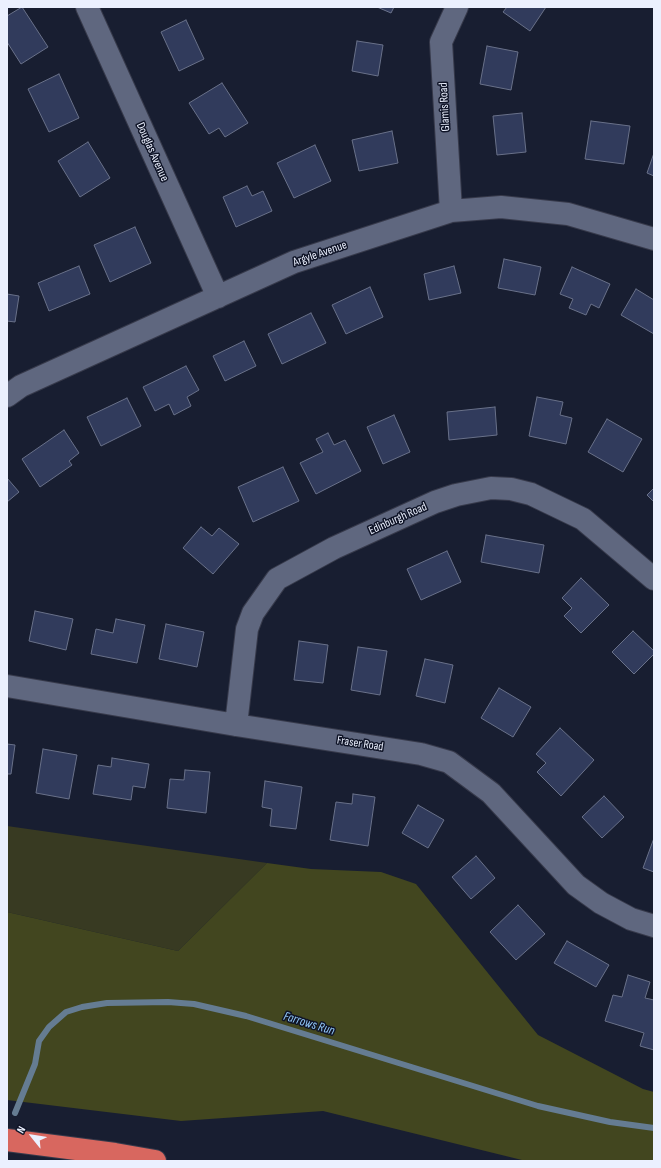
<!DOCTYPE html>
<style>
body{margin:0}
#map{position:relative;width:661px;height:1168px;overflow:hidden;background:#181e31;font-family:"Sofia Sans Condensed",sans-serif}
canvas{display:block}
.frame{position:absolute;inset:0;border:8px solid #ebf0fe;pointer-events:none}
.north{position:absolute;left:12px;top:1116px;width:40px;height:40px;-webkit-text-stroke:3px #0f1427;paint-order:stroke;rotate:300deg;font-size:11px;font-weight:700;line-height:16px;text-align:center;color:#ebf0fe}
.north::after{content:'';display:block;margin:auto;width:14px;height:18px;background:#ebf0fe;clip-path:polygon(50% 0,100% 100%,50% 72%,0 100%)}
</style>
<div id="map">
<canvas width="661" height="1168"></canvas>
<div class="frame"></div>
<div class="north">N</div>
</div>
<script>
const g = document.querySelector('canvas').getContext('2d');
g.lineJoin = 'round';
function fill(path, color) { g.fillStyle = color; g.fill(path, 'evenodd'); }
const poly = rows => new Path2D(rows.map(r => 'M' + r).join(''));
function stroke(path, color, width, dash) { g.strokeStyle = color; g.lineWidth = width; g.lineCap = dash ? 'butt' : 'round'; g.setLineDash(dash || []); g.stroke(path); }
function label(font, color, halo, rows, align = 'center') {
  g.font = font + ' "Sofia Sans Condensed",sans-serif'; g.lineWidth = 3; g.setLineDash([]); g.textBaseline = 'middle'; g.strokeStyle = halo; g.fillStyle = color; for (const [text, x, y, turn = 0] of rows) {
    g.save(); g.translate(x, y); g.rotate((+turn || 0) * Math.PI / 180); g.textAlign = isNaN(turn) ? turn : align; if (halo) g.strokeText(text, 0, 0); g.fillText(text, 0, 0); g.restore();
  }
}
const green = poly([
 [7,826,267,863,178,951,7,912]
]);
const forest = poly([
 [267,863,311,869,381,872,416,884,538,1035,643,1089,654,1092,654,1161,526,1161,323,1111,181,1121,7,1100,7,912,178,951]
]);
const stream = poly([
 [15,1113,35,1064,39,1041,49,1027,66,1012,82,1007,107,1003,168,1002,194,1004,246,1016,538,1106,610,1122,654,1128]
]);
const building = poly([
 [22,7,48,47,21,64,7,42,7,16,22,7],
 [377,7,394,7,391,13,377,7],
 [507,7,546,7,530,31,503,12,507,7],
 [186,20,204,59,179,71,161,32,186,20],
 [357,41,383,45,378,76,352,71,357,41],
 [487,46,518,52,511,90,480,84,487,46],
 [59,74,79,118,49,132,28,89,59,74],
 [222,83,248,123,225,137,219,128,209,134,189,103,222,83],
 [522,113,526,152,497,155,493,116,522,113],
 [591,121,630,126,624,164,585,159,591,121],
 [392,131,398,163,359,171,352,140,392,131],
 [88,142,110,178,80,197,58,161,88,142],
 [315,145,331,181,294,198,277,163,315,145],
 [654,153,654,176,647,173,654,153],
 [247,186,252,196,263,191,272,211,236,227,223,197,247,186],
 [135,227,151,263,110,282,94,245,135,227],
 [504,259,541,267,535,295,498,288,504,259],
 [79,266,90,294,49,311,38,283,79,266],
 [454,266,461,293,429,300,424,274,454,266],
 [572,267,610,284,599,308,591,304,586,315,569,308,573,299,560,294,572,267],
 [370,287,383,317,346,334,332,305,370,287],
 [636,289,654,300,654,334,621,315,636,289],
 [7,294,19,296,15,322,7,321,7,294],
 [311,313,326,343,282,364,268,334,311,313],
 [244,341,256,366,225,381,213,356,244,341],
 [186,366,199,390,187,397,191,406,174,415,169,404,155,411,143,387,186,366],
 [537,397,563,402,560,415,572,418,566,444,529,436,537,397],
 [127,398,141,426,101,446,87,417,127,398],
 [495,407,497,435,449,440,447,412,495,407],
 [394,415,410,452,383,464,367,427,394,415],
 [607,419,642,439,623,472,588,452,607,419],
 [64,430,79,453,69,461,72,465,40,487,22,459,64,430],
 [328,433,334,445,345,440,361,471,316,494,300,463,323,452,316,439,328,433],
 [283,467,299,501,253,522,238,487,283,467],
 [7,478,19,492,7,502,7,478],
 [654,488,654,502,647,495,654,488],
 [201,527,212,536,219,528,239,544,213,574,183,548,201,527],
 [486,535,544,545,539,573,481,562,486,535],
 [447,551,461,582,421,600,407,569,447,551],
 [581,578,609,605,581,633,564,616,572,608,562,598,581,578],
 [35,611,73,619,66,650,29,641,35,611],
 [116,619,145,625,137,663,91,654,96,629,113,633,116,619],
 [166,624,204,632,197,667,159,659,166,624],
 [633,631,654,651,654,654,634,674,612,652,633,631],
 [299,641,328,645,323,683,294,680,299,641],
 [358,647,387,651,380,695,351,690,358,647],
 [425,659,453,665,445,703,416,696,425,659],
 [499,688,531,707,513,737,481,718,499,688],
 [560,728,594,760,561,796,537,772,546,763,536,754,560,728],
 [7,744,15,745,11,774,7,774,7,744],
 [43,749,77,755,69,799,36,793,43,749],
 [112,758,149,764,145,788,133,786,131,800,93,794,98,765,111,767,112,758],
 [185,770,210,772,206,813,167,808,170,779,184,780,185,770],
 [265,781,302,787,296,829,270,826,272,809,262,807,265,781],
 [353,794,375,797,368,846,330,840,336,802,352,804,353,794],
 [604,796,624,817,602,838,582,817,604,796],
 [418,805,444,820,428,848,402,833,418,805],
 [654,838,654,872,643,868,654,838],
 [476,856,495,878,471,899,452,877,476,856],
 [518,905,545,934,516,960,490,932,518,905],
 [567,941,609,965,596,987,554,963,567,941],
 [628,975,650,982,645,998,654,1000,654,1050,640,1046,644,1033,605,1021,613,995,622,997,628,975]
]);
const minor = poly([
 [87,7,218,297],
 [451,211,441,42,457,7],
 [7,396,21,386,294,262,451,211,501,207,568,214,654,239],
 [7,686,236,725,421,754,449,762,491,793,576,885,601,903,631,919,654,926],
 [236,725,247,629,253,613,277,579,334,548,435,502,456,495,491,488,511,489,531,494,583,519,654,579]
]);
const highway = poly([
 [7,1140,115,1154,155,1161]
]);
const streetNames = [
 ["Glamis Road",445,107,-93],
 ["Douglas Avenue",152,152,66],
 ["Argyle Avenue",320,254,-19],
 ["Edinburgh Road",398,519,-24],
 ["Fraser Road",360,744,9]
];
const waterNames = [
 ["Farrows Run",309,1024,17]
];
fill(green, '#383a22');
fill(forest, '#42461f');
stroke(stream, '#657c92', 6);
fill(building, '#313b5c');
stroke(building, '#697189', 1);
stroke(minor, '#373a4b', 24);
stroke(highway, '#373a4b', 24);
stroke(minor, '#5f677f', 22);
stroke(highway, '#d8675f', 22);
label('12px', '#ebf0fe', '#0f1427', streetNames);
label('italic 13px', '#94cafa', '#0f1427', waterNames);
</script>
